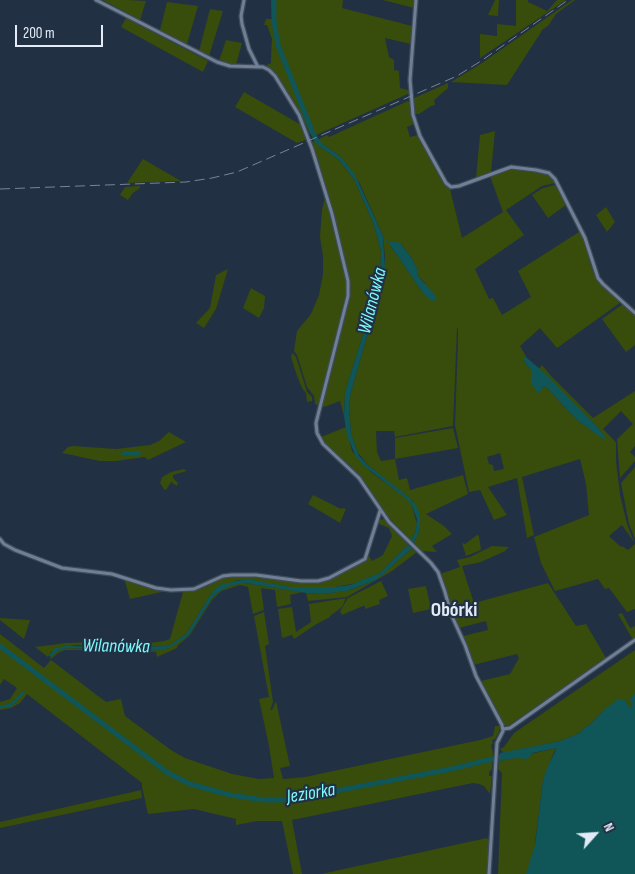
<!DOCTYPE html>
<meta charset="utf-8">
<style>
body{margin:0}
#map{position:relative;width:635px;height:874px;overflow:hidden;background:#223043;font-family:"Sofia Sans Condensed",sans-serif}
canvas{display:block}
.north{position:absolute;left:570px;top:809px;width:50px;height:50px;-webkit-text-stroke:4px #223043;paint-order:stroke;rotate:64deg;font-size:14px;font-weight:700;line-height:20px;text-align:center;color:#e2ebf7}
.north::after{content:'';display:block;margin:auto;width:18px;height:22px;background:#e2ebf7;clip-path:polygon(50% 0,100% 100%,50% 72%,0 100%)}
.scale{position:absolute;left:15px;top:25px;width:88px;height:22px;box-sizing:border-box;border:2px solid #e2ebf7;border-top:0;padding-left:6px;font-size:15px;line-height:18px;white-space:nowrap;color:#e2ebf7;-webkit-text-stroke:4px #223043;paint-order:stroke}
</style>
<div id="map">
<canvas width="635" height="874"></canvas>
<div class="north">N</div>
<div class="scale">200 m</div>
</div>
<script>
const g = document.querySelector('canvas').getContext('2d');
g.lineJoin = 'round';
function fill(path, color) { g.fillStyle = color; g.fill(path, 'evenodd'); }
const poly = rows => new Path2D(rows.map(r => 'M' + r).join(''));
function stroke(path, color, width, dash) { g.strokeStyle = color; g.lineWidth = width; g.lineCap = dash ? 'butt' : 'round'; g.setLineDash(dash || []); g.stroke(path); }
function label(font, color, halo, rows, align = 'center') {
  g.font = font + ' "Sofia Sans Condensed",sans-serif'; g.lineWidth = 4.5; g.setLineDash([]); g.textBaseline = 'middle'; g.strokeStyle = halo; g.fillStyle = color; for (const [text, x, y, turn = 0] of rows) {
    g.save(); g.translate(x, y); g.rotate((+turn || 0) * Math.PI / 180); g.textAlign = isNaN(turn) ? turn : align; if (halo) g.strokeText(text, 0, 0); g.fillText(text, 0, 0); g.restore();
  }
}
const green = poly([
 [103,0,128,0,146,1,140,20],
 [271,0,343,0,342,8,412,26,411,44,385,38,389,57,394,60,394,70,399,71,400,88,408,90,410,93,314,136,312,134,310,134,300,113,275,72,265,66,271,63,271,58,272,39,267,25,264,25,266,19,272,19],
 [383,0,414,0,414,8],
 [495,0,499,0,498,16,488,15],
 [516,0,528,0,528,2,547,11,557,0,566,0,480,58,480,34,497,36,497,24,516,26],
 [572,0,575,0,556,14,548,26,543,29,507,85,451,82,482,63],
 [167,2,198,6,187,44,160,30],
 [210,9,223,11,209,56,199,51],
 [126,18,208,61,203,72,121,27],
 [226,40,242,43,236,65,227,64,219,61],
 [448,83,448,88,434,100,435,105,431,106,419,114,415,114,412,99],
 [244,92,303,126,308,139,297,143,235,107],
 [408,101,411,104,414,124,407,127,410,137,418,135,435,167,450,189,462,238,503,212,490,176,509,169,522,168,547,174,554,179,555,183,542,186,506,210,524,235,475,269,489,299,493,298,502,315,531,297,518,271,579,232,581,232,586,243,590,263,596,278,600,284,621,302,557,348,540,328,520,346,527,358,523,360,531,370,531,383,546,387,577,420,596,433,600,430,539,369,542,365,552,377,593,418,635,391,635,446,630,452,635,457,635,461,620,478,617,439,633,424,621,411,603,429,614,440,616,443,616,461,620,495,627,524,634,542,622,525,609,536,621,547,622,546,628,550,635,544,635,609,627,612,609,588,605,589,598,579,555,591,541,563,534,537,589,515,586,484,580,459,522,477,534,535,527,538,517,478,488,487,507,515,494,520,480,490,469,492,455,425,458,340,458,329,457,327,453,426,395,437,394,431,376,431,377,452,381,461,395,459,395,438,453,428,458,448,395,459,399,480,407,478,410,490,463,475,468,494,426,514,444,526,452,534,432,546,437,552,421,551,414,543,420,528,413,501,369,466,358,453,351,434,349,405,351,392,375,308,384,272,385,257,383,236,360,184,341,157,317,140,327,135,329,137],
 [401,244,411,257,417,269,417,275,425,283,423,293,390,245],
 [500,453,504,469,494,471,493,465,489,464,487,457],
 [495,131,491,172,476,178,480,135],
 [315,141,319,146,338,159,354,179,374,225,381,251,380,273,365,328,345,392,344,416,340,401,324,407,322,406,349,298,350,281,329,197,312,142],
 [143,159,181,181,127,183],
 [555,185,566,205,548,218,532,195,543,188],
 [140,186,140,188,133,193,128,200,120,195,125,187],
 [325,198,347,280,347,289,319,406,315,404,314,396,307,387,297,355,294,351,297,331,311,314,319,295,323,274,323,256,320,237,322,210],
 [606,207,615,222,607,232,596,215],
 [228,269,216,309,204,328,196,323,210,308,216,275],
 [251,288,265,296,264,308,259,318,243,308],
 [623,304,635,315,635,345,626,352,602,319],
 [292,353,296,357,307,392,312,397,312,401,307,402,306,393,302,388,296,373,291,357],
 [346,427,352,451,371,472,410,501,412,506,417,524,416,530,411,541,387,516,354,470,324,442,321,437],
 [169,432,186,442,148,460,145,457,116,461,100,461,62,453,68,447,73,446,116,449,150,445,159,441],
 [635,467,635,539,629,524,621,483],
 [184,469,187,471,173,475,173,478,178,483,177,486,171,482,166,490,164,489,160,483,162,477,171,472],
 [313,495,341,509,342,508,346,509,340,523,308,504],
 [384,519,407,542,408,545,380,573,357,583,335,587,290,587,238,580,211,594,186,634,168,646,139,647,75,645,52,651,48,657,35,647,66,643,96,642,141,644,164,641,170,639,183,592,201,589,224,577,231,576,257,577,302,582,330,579,360,564,369,556,372,561,383,555,392,536,389,528,377,523,379,520],
 [477,535,479,536,481,550,466,556,462,543,465,544],
 [492,546,509,547,505,551,481,562,462,566,474,603,548,583,576,626,586,624,606,658,508,726,504,725,481,681,510,674,519,658,517,654,473,665,463,636,488,630,486,621,459,628,451,610,440,574,460,567,457,560,470,557],
 [413,547,417,552,392,571,347,597,308,601,306,593,322,594,350,590,376,580],
 [124,578,157,589,166,591,130,599],
 [381,581,388,596,379,600,380,604,365,609,365,606,363,606,342,615,340,611,348,598],
 [238,583,245,583,302,592,290,595,291,604,277,607,275,590,261,588,264,610,253,614,248,587,240,585,221,591,212,600,190,635,177,646,177,648,157,657,156,652,75,650,65,650,58,653,51,659,50,658,57,651,68,648,137,651,161,650,188,636,214,595,223,588],
 [426,586,431,609,413,613,408,589],
 [346,598,342,607,330,616,330,617,315,625,294,639,292,635,282,638,278,609,292,607,296,632,311,622,309,604],
 [264,612,269,644,265,646,273,702,270,710,272,710,276,701,290,766,280,768,283,779,305,777,480,740,493,736,495,726,500,726,499,732,495,739,492,740,493,743,491,746,493,752,492,769,489,772,489,776,492,776,490,794,484,786,479,784,473,783,292,820,302,874,293,874,282,821,257,821,236,825,236,819,194,809,148,814,142,787,142,783,27,694,20,703,11,708,0,710,0,702,10,699,17,688,4,679,0,685,0,634,44,668,51,660,106,702,121,699,125,716,171,750,185,758,232,774,259,779,274,778,269,746,259,699,269,697,254,616],
 [622,613,630,628,635,626,635,638,633,640,618,614],
 [0,618,30,620,24,639,0,620],
 [635,650,635,721,604,710,591,724,585,727,580,733,560,741,504,753,500,749,504,747,514,733],
 [557,748,554,752,543,780,535,843,635,874,498,874,502,773,498,769,499,761],
 [141,790,142,798,0,828,0,822],
 [487,838,489,841,487,874,321,874]
]);
const water = poly([
 [317,140,341,157,355,175,383,236,385,268,382,275,375,308,351,392,349,405,351,434,359,456,369,466,410,498,417,507,420,516,420,528,414,543,411,541,416,530,417,519,412,506,409,501,363,465,356,457,347,435,344,416,345,392,365,328,380,273,381,251,374,225,354,179,338,159,319,146,315,141],
 [392,241,400,243,411,257,417,269,417,275,435,295,435,301,430,300,423,293,390,245,390,242],
 [524,358,527,358,547,375,600,430,606,438,604,439,599,436,577,420,546,387,543,386,542,390,538,393,531,383,531,370,523,360],
 [124,451,140,451,141,454,139,456,121,455,121,453],
 [408,545,412,548,382,575,376,580,347,591,322,594,306,593,245,583,229,586,214,595,188,636,169,648,161,650,137,651,68,648,57,651,51,657,49,656,55,648,66,646,139,647,168,646,186,634,211,594,216,588,223,584,247,579,290,587,335,587,350,585,380,573],
 [635,693,635,874,526,874,535,845,543,780,547,768,557,748,532,753,528,759,516,758,499,761,500,753,560,741,580,733,585,727,591,724,604,710,618,699,624,699,630,708,632,708,630,699]
]);
const stream = poly([
 [384,239,391,243]
]);
const canal = poly([
 [0,707,11,705,23,693]
]);
const river = poly([
 [274,0,274,22,278,45,312,131,317,141,320,144],
 [0,646,168,773,190,784,230,795,264,800,288,800,451,769,505,756]
]);
const minor = poly([
 [96,0,217,62,230,66,263,67,269,70,275,76,299,115,312,149,332,214,348,281,348,296,316,423,317,433,323,444,359,478,389,522,431,563,438,572,445,592,451,614,465,645,476,676,502,725,503,731,497,743,489,874],
 [244,0,241,16,242,24,249,49,258,67],
 [416,0,410,80,413,115,420,136,446,183,451,187,459,186,511,167,536,170,549,173,555,179,585,238,598,278,603,284,635,313],
 [0,539,4,544,15,550,62,568,112,574,156,588,171,590,194,589,223,576,232,575,256,575,301,581,318,581,329,578,365,559,380,511],
 [503,729,510,728,635,640]
]);
const rail = poly([
 [0,189,186,182,212,178,237,172,457,76,481,61,568,0]
]);
const waterNames = [
 ["Wilanówka",373,301,-76],
 ["Wilanówka",116,647,1],
 ["Jeziorka",311,794,-9]
];
const quarterNames = [
 ["Obórki",454,611]
];
fill(green, '#384c0b');
fill(water, '#105557');
stroke(stream, '#105557', 1);
stroke(canal, '#105557', 3);
stroke(river, '#105557', 5);
stroke(minor, '#3f4b5a', 5.5);
stroke(minor, '#6f7f95', 3);
stroke(rail, '#798594', 1, [10, 5]);
label('italic 19px', '#7ef9fc', '#223043', waterNames);
label('bold 20px', '#e2ebf7', '#223043', quarterNames);
</script>
